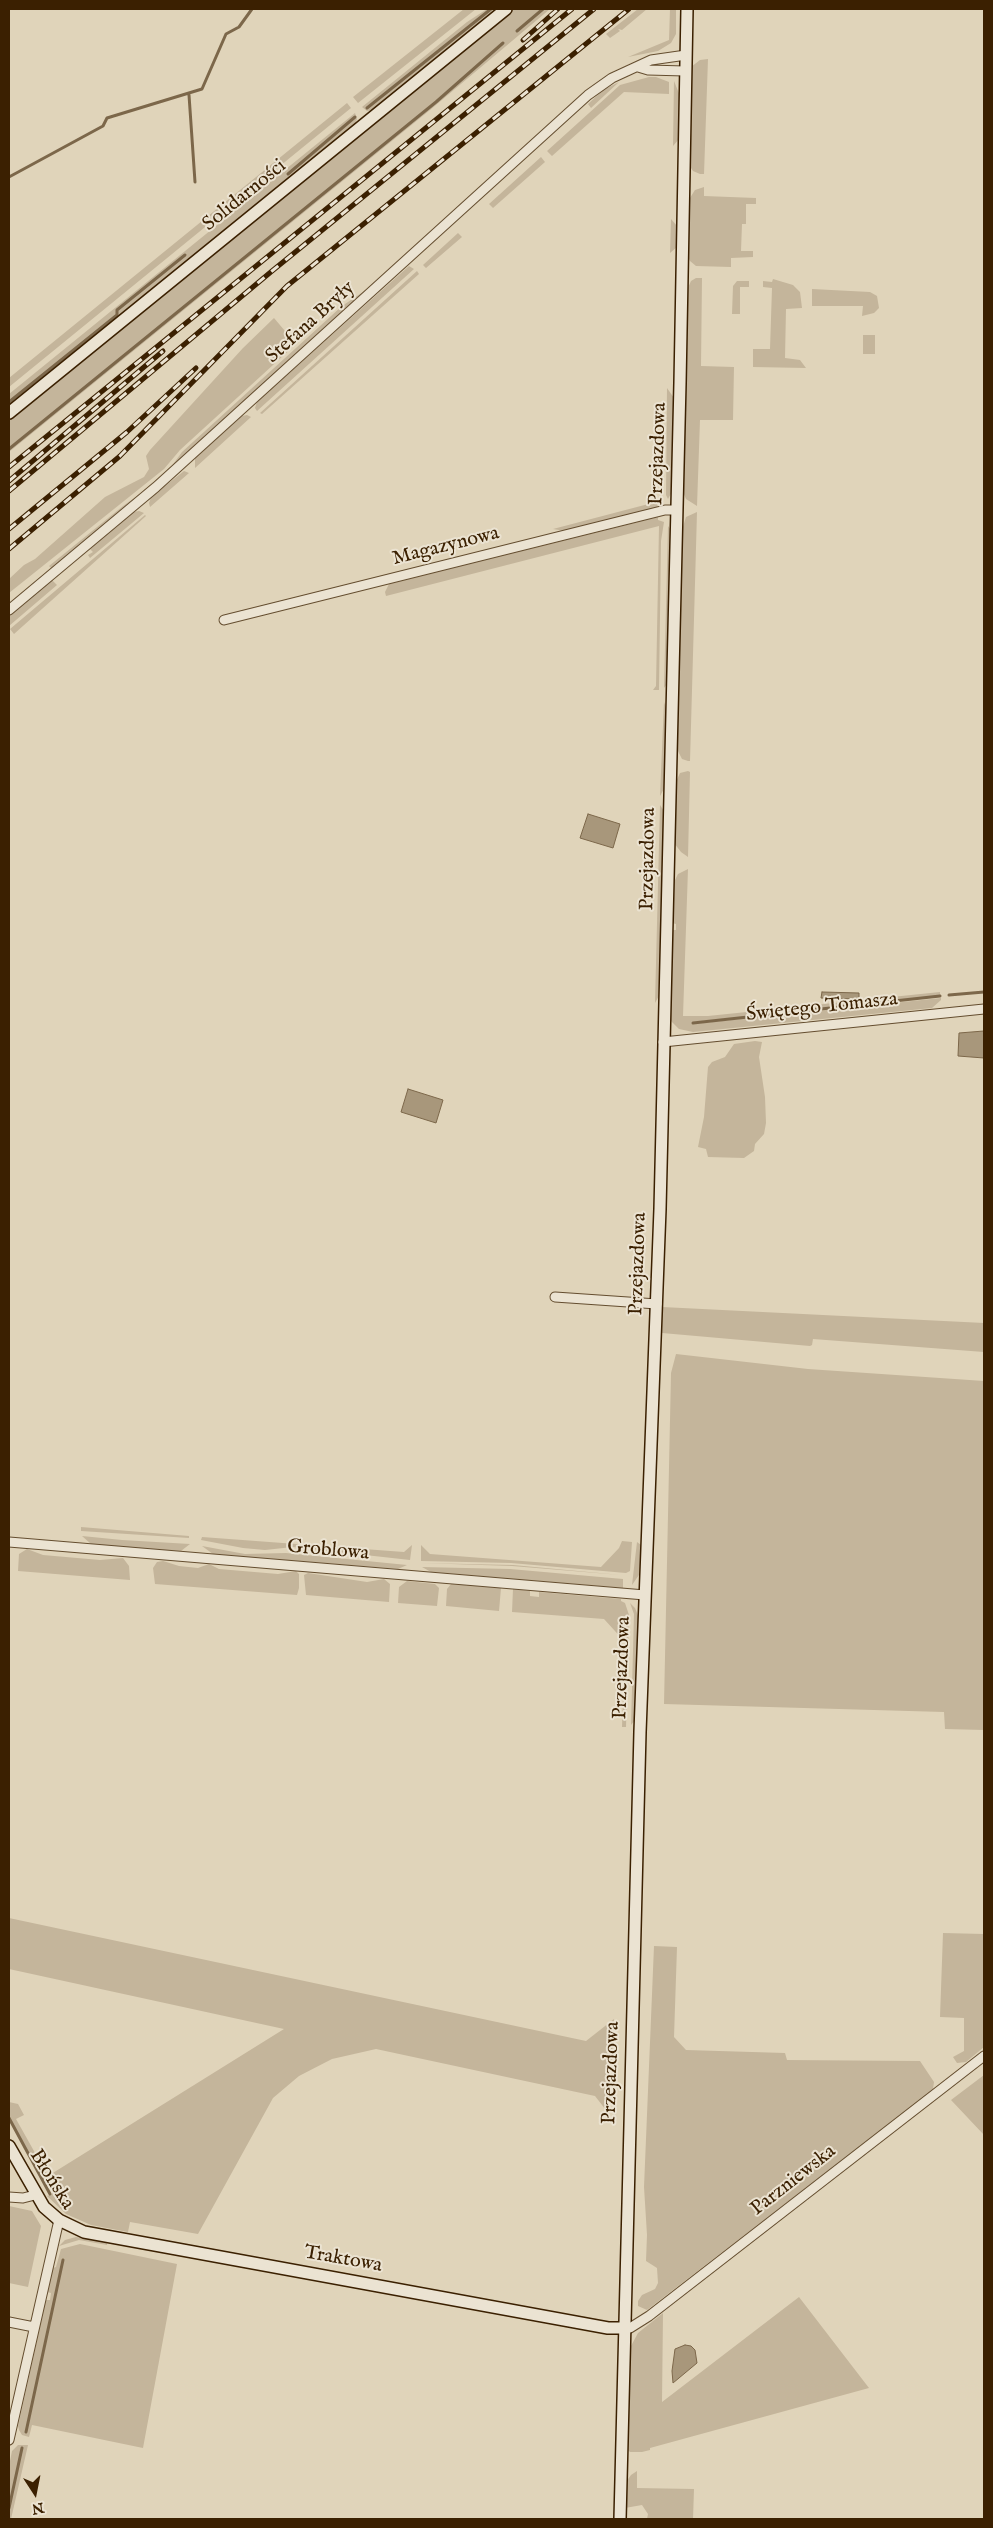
<!DOCTYPE html>
<meta charset="utf-8">
<style>
body{margin:0}
#map{position:relative;width:993px;height:2528px;overflow:hidden;background:#e0d4ba;font-family:"IM FELL English",serif}
canvas{display:block}
.frame{position:absolute;inset:0;border:10px solid #3b2001;pointer-events:none}
.north{position:absolute;left:10px;top:2468px;width:50px;height:50px;-webkit-text-stroke:4px #ebe3d2;paint-order:stroke;rotate:169deg;font-size:14px;font-weight:700;line-height:20px;text-align:center;color:#3b2001}
.north::after{content:'';display:block;margin:auto;width:18px;height:22px;background:#3b2001;clip-path:polygon(50% 0,100% 100%,50% 72%,0 100%)}
</style>
<div id="map">
<canvas width="993" height="2528"></canvas>
<div class="frame"></div>
<div class="north">N</div>
</div>
<script>
const g = document.querySelector('canvas').getContext('2d');
g.lineJoin = 'round';
function fill(path, color) { g.fillStyle = color; g.fill(path, 'evenodd'); }
const poly = rows => new Path2D(rows.map(r => 'M' + r).join(''));
function stroke(path, color, width, dash) { g.strokeStyle = color; g.lineWidth = width; g.lineCap = dash ? 'butt' : 'round'; g.setLineDash(dash || []); g.stroke(path); }
function label(font, color, halo, rows, align = 'center') {
  g.font = font + ' "IM FELL English",serif'; g.lineWidth = 4; g.setLineDash([]); g.textBaseline = 'middle'; g.strokeStyle = halo; g.fillStyle = color; for (const [text, x, y, turn = 0] of rows) {
    g.save(); g.translate(x, y); g.rotate((+turn || 0) * Math.PI / 180); g.textAlign = isNaN(turn) ? turn : align; if (halo) g.strokeText(text, 0, 0); g.fillText(text, 0, 0); g.restore();
  }
}
const green = poly([
 [464,9,476,9,358,103,353,97],
 [487,9,498,9,373,110,367,111,362,107,467,22],
 [514,9,550,9,430,110,9,452,9,420],
 [638,9,647,9,622,30,618,29,620,31,610,38,606,34],
 [670,9,676,9,676,34,671,43,658,51,628,57,669,40],
 [708,59,704,174,700,174,693,171,689,165,691,67,700,60],
 [649,77,656,77,669,82,669,94,624,92,552,156,547,151,620,85],
 [674,81,680,96,679,139,673,146],
 [619,82,591,108,588,104,603,90],
 [347,103,351,108,9,387,9,378],
 [355,113,357,119,354,126,9,406,9,394],
 [541,157,545,162,493,208,489,204],
 [704,187,704,196,756,198,756,204,746,204,746,224,742,224,741,251,753,251,753,257,731,258,731,267,696,266,690,261,687,255,688,201,695,190],
 [671,219,677,226,677,247,670,253],
 [458,233,462,237,426,268,423,265],
 [409,266,414,269,257,411,255,408,257,402],
 [417,271,419,274,262,414,260,413],
 [696,278,702,278,701,366,734,367,733,420,700,420,697,506,686,499,683,492,687,290,691,281],
 [773,279,793,285,800,292,802,308,786,309,785,358,800,360,806,368,753,367,753,349,770,349,772,288,763,287,763,281,772,282],
 [737,281,749,281,749,287,740,287,740,314,732,314,733,286],
 [369,288,171,468,171,467,182,452,342,306],
 [812,289,870,292,877,296,879,308,874,313,862,316,863,306,812,306],
 [274,318,296,344,180,450,164,469,9,593,9,579,24,565,35,559,105,497,144,477,149,469,146,456,150,450,243,348],
 [863,335,875,335,875,354,863,354],
 [667,388,674,398,673,490,668,499,666,495],
 [247,415,251,417,195,468,195,458,242,416],
 [184,471,189,473,150,507,149,503,151,497],
 [137,496,52,569,49,566,123,506],
 [656,502,658,507,641,512,565,531,553,529],
 [139,511,144,513,90,558,88,555,93,552,90,549,133,512],
 [697,512,690,761,688,761,682,759,676,747,682,530,686,517],
 [145,515,146,516,14,634,10,629],
 [658,517,658,520,664,522,661,541,659,690,653,690,656,686,659,526,386,596,385,592,389,584],
 [668,526,671,530,667,684,664,688],
 [52,580,57,585,9,626,9,616],
 [664,702,667,711,665,787,660,796],
 [688,771,690,772,688,857,681,852,674,843,675,784,680,773],
 [660,805,664,811,660,994,655,1003],
 [688,869,683,1016,708,1016,940,992,940,996,693,1022,693,1024,941,998,941,1000,932,1008,693,1032,679,1029,670,1020,669,1014,672,930,676,930,676,924,672,923,672,886,678,874],
 [755,1041,762,1042,759,1057,765,1097,766,1123,764,1134,755,1144,754,1151,744,1158,708,1157,706,1149,698,1147,704,1117,708,1067,712,1062,725,1057,734,1044],
 [662,1307,984,1323,984,1352,813,1339,812,1345,810,1346,662,1333],
 [676,1354,808,1369,984,1381,984,1730,945,1729,944,1712,664,1704,671,1373],
 [81,1527,189,1536,189,1538,81,1531],
 [82,1536,122,1540,190,1544,181,1551,164,1550,91,1544],
 [202,1537,404,1552,412,1545,410,1560,293,1547,265,1550,243,1548,201,1540],
 [622,1541,632,1542,630,1571,626,1573,511,1563,421,1561,421,1545,430,1554,601,1567,619,1548],
 [637,1542,641,1545,641,1572,632,1585],
 [202,1546,245,1554,286,1553,407,1565,398,1569,213,1554],
 [27,1549,43,1555,100,1560,123,1558,129,1566,130,1580,18,1571,19,1554],
 [163,1561,179,1566,198,1568,209,1564,219,1569,278,1574,296,1571,299,1574,299,1588,297,1595,155,1584,153,1568,157,1562],
 [421,1563,513,1565,621,1575,512,1566],
 [422,1567,510,1569,623,1579,623,1588,431,1572],
 [308,1573,367,1582,384,1579,390,1584,389,1602,306,1595,304,1575],
 [407,1581,435,1584,439,1588,437,1606,398,1603,399,1587],
 [451,1584,501,1588,499,1611,446,1606,447,1589],
 [513,1589,530,1591,530,1596,539,1597,539,1592,621,1599,621,1601,625,1603,629,1615,626,1727,622,1727,625,1642,604,1619,512,1612],
 [630,1603,635,1608,639,1618,635,1720,631,1725,634,1614],
 [9,1918,586,2041,614,2019,609,2114,595,2096,376,2049,332,2059,299,2076,273,2098,198,2234,130,2222,128,2232,91,2225,66,2214,47,2196,52,2194,51,2185,46,2184,10,2119,9,2102,18,2104,24,2115,16,2119,48,2176,284,2029,9,1969],
 [943,1933,984,1934,984,2047,966,2062,957,2063,953,2057,964,2051,964,2018,940,2017],
 [654,1946,677,1947,674,2037,686,2050,785,2053,787,2060,920,2061,934,2082,933,2089,928,2094,647,2310,638,2306,638,2301,642,2295,655,2289,658,2283,657,2268,646,2261,647,2235,644,2187],
 [984,2075,984,2135,951,2100],
 [9,2206,32,2211,41,2226,28,2287,9,2283],
 [76,2237,107,2242,107,2245,79,2240,59,2246,65,2240],
 [80,2244,177,2264,143,2448,32,2425,29,2437,22,2435,19,2430,18,2426,46,2300,50,2300,51,2293,47,2292,53,2268,56,2267,61,2249],
 [799,2297,869,2388,650,2448,650,2450,642,2452,630,2452,627,2449,631,2346,638,2333,663,2313,662,2402],
 [18,2445,28,2445,11,2519,9,2519,9,2466,12,2451],
 [637,2471,637,2488,694,2489,693,2519,647,2519,648,2514,642,2505,625,2508,626,2482,631,2475]
]);
const water = poly([
 [588,814,620,824,613,848,580,838,588,814],
 [822,992,859,993,859,999,821,998,822,992],
 [984,1031,984,1058,958,1056,959,1033,984,1031],
 [408,1089,443,1100,436,1123,401,1112,408,1089],
 [685,2345,691,2346,695,2350,697,2363,673,2383,672,2371,675,2349,685,2345]
]);
const stream = poly([
 [517,31,543,9],
 [189,95,195,182],
 [367,108,491,9],
 [288,174,355,117],
 [9,177,103,126,107,118,202,89,226,34,239,27,252,9],
 [9,402,117,315,117,310,185,255],
 [9,449,436,102,503,43],
 [949,995,984,992],
 [693,1023,940,996],
 [9,2118,50,2194],
 [26,2432,63,2260],
 [9,2508,22,2448]
]);
const street = poly([
 [638,67,648,70,685,71],
 [9,610,156,487,588,95,612,78,651,60,686,55],
 [224,620,665,510,677,510],
 [663,1042,984,1009],
 [555,1297,657,1304],
 [9,1542,645,1595],
 [9,2197,23,2198,35,2195],
 [9,2322,34,2327],
 [624,2328,630,2328,649,2316,984,2056],
 [9,2440,59,2220]
]);
const secondary = poly([
 [9,413,506,9],
 [9,2146,44,2207,59,2220,84,2232,608,2328,624,2328],
 [620,2519,640,1732,660,1209,680,383,687,9]
]);
const rail = poly([
 [523,40,558,9],
 [9,467,572,9],
 [9,481,163,351],
 [9,491,272,271,594,9],
 [9,529,127,432,196,368],
 [9,549,120,456,287,286,629,9]
]);
const streetNames = [
 ["Solidarności",245,196,-39],
 ["Stefana Bryły",311,323,-42],
 ["Przejazdowa",659,454,-88],
 ["Magazynowa",446,547,-14],
 ["Przejazdowa",649,859,-89],
 ["Świętego Tomasza",822,1008,-6],
 ["Przejazdowa",639,1264,-88],
 ["Groblowa",328,1551,5],
 ["Przejazdowa",623,1668,-88],
 ["Przejazdowa",612,2073,-88],
 ["Błońska",51,2180,58],
 ["Parzniewska",794,2181,-38],
 ["Traktowa",343,2260,10]
];
fill(green, '#c4b59b');
fill(water, '#a8977b');
stroke(water, '#7c674a', 1);
stroke(stream, '#7c674a', 3);
stroke(street, '#644d2f', 11);
stroke(secondary, '#3b2001', 14);
stroke(street, '#ebe3d2', 9);
stroke(secondary, '#ebe3d2', 11);
stroke(rail, '#3b2001', 5);
stroke(rail, '#ebe3d2', 3, [9]);
label('20px', '#3b2001', '#ebe3d2', streetNames);
</script>
